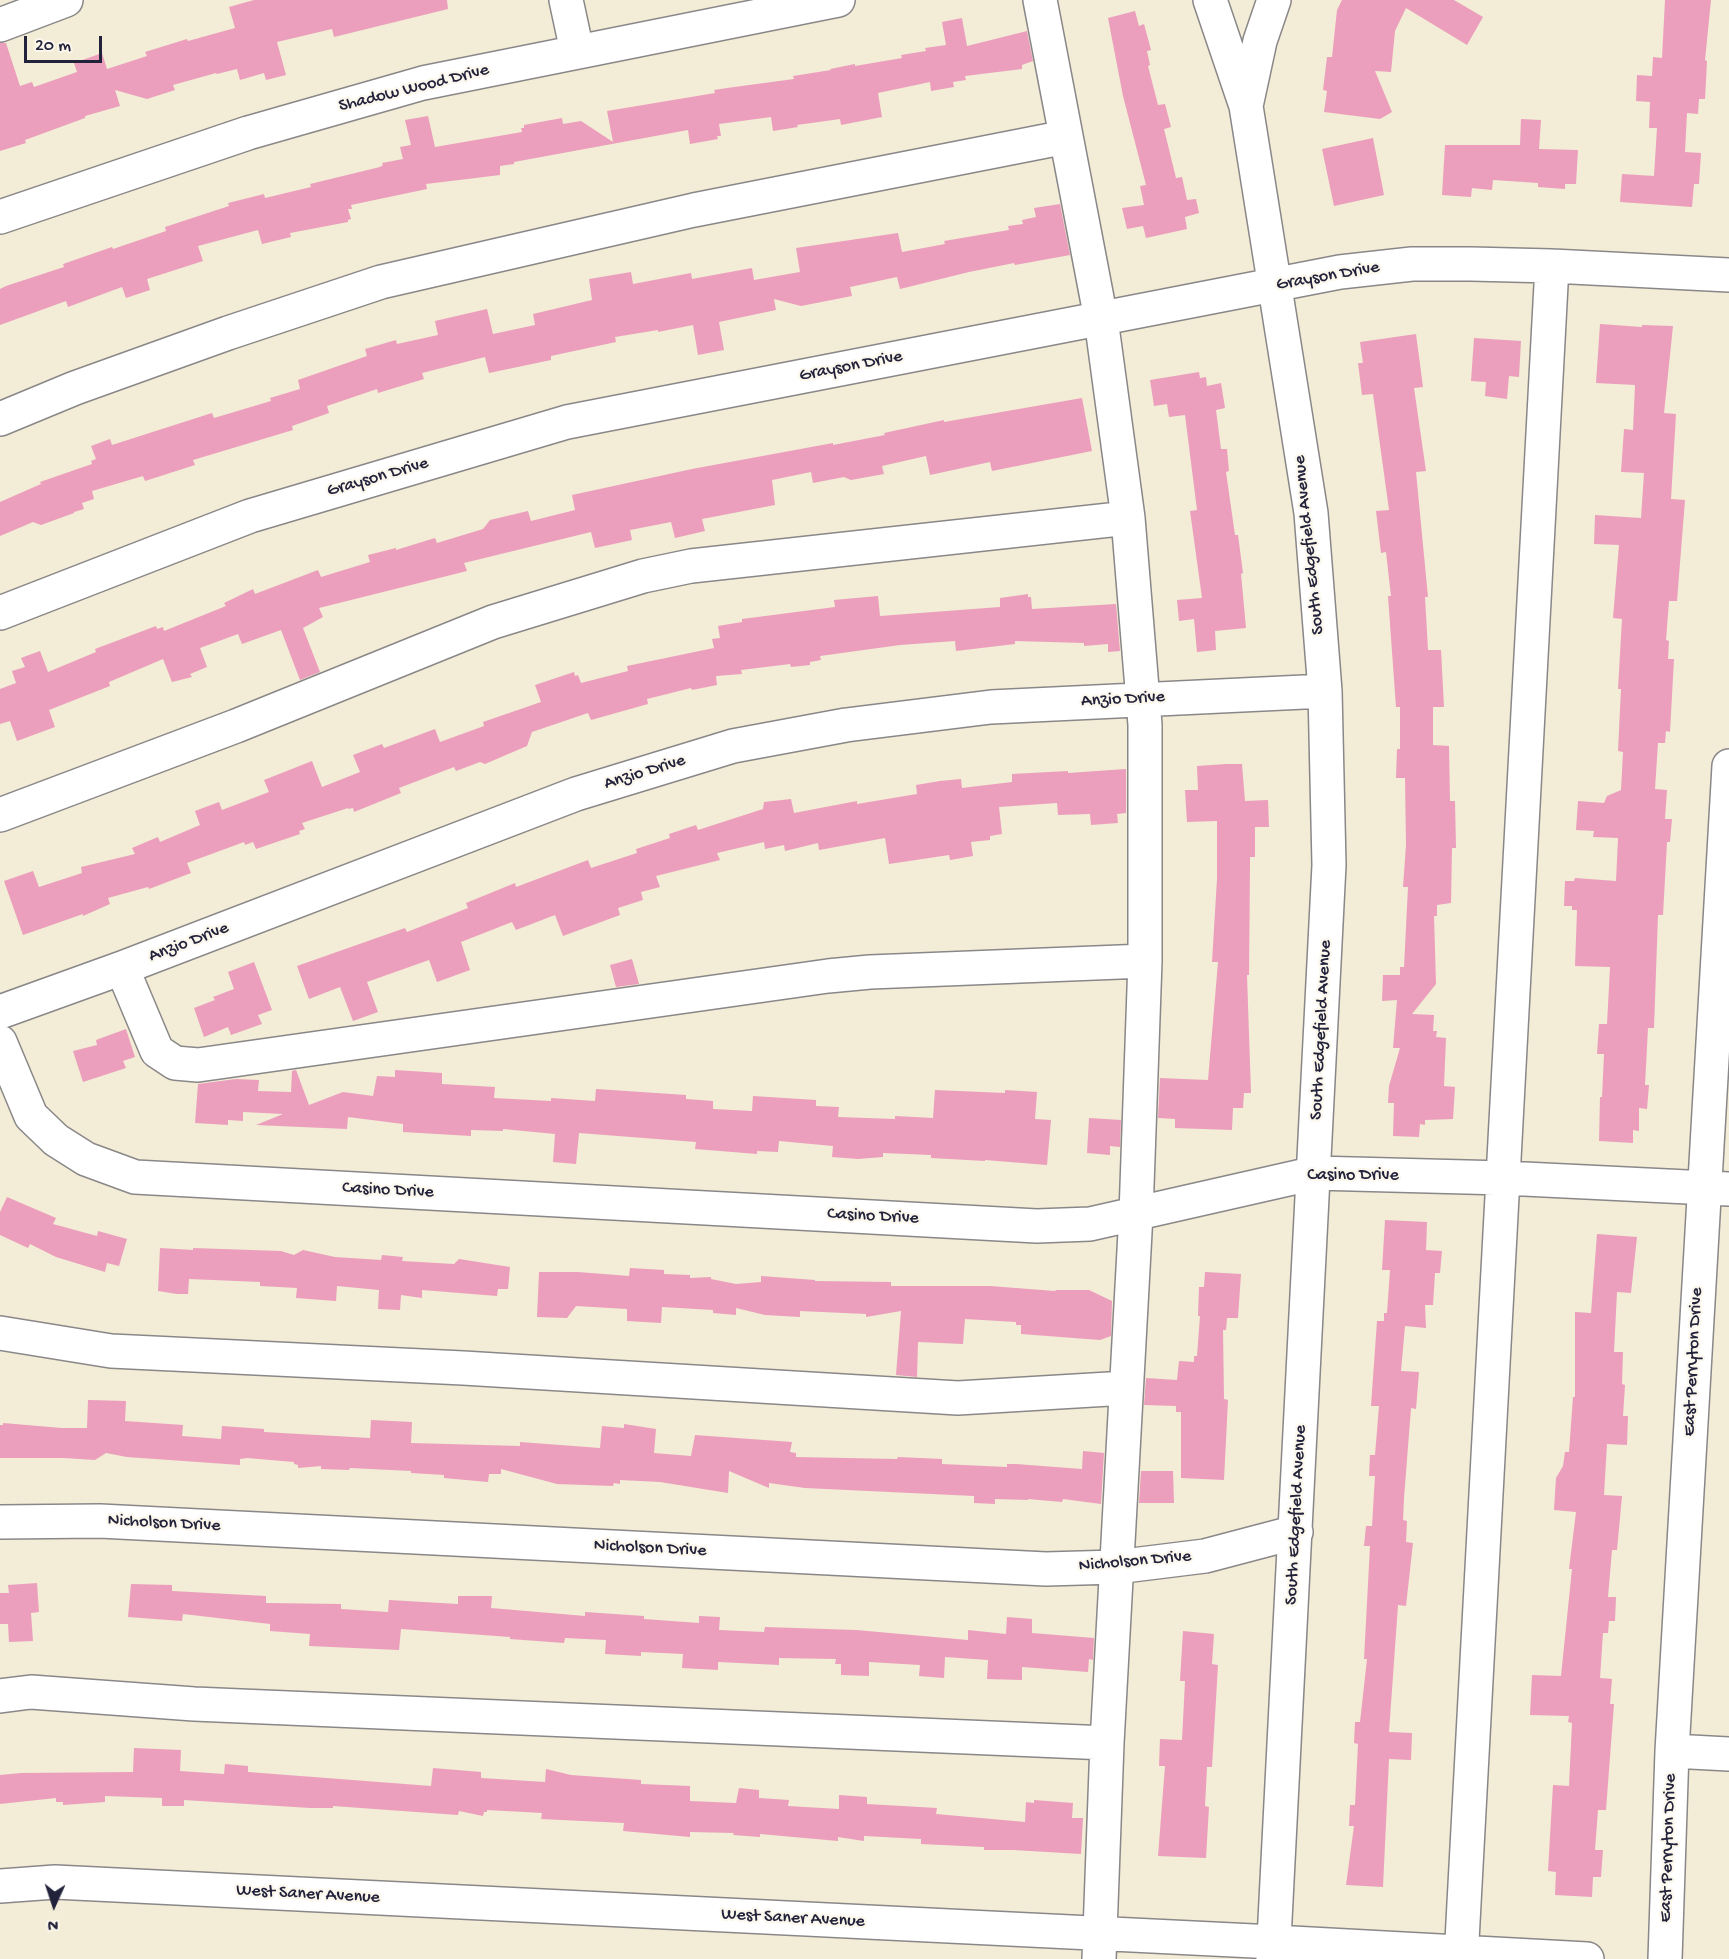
<!DOCTYPE html>
<style>
body{margin:0}
#map{position:relative;width:1729px;height:1959px;overflow:hidden;background:#f3ecd6;font-family:"Gochi Hand",sans-serif}
canvas{display:block}
.north{position:absolute;left:24px;top:1875px;width:60px;height:60px;-webkit-text-stroke:4px #fbf7ec;paint-order:stroke;rotate:183deg;font-size:16px;font-weight:700;line-height:24px;text-align:center;color:#22223b}
.north::after{content:'';display:block;margin:auto;width:21px;height:27px;background:#22223b;clip-path:polygon(50% 0,100% 100%,50% 72%,0 100%)}
.scale{position:absolute;left:24px;top:36px;width:78px;height:27px;box-sizing:border-box;border:3px solid #22223b;border-top:0;padding-left:8px;font-size:18px;line-height:21px;white-space:nowrap;color:#22223b;-webkit-text-stroke:4px #fbf7ec;paint-order:stroke}
</style>
<div id="map">
<canvas width="1729" height="1959"></canvas>
<div class="north">N</div>
<div class="scale">20 m</div>
</div>
<script>
const g = document.querySelector('canvas').getContext('2d');
g.lineJoin = 'round';
function fill(path, color) { g.fillStyle = color; g.fill(path, 'evenodd'); }
const poly = rows => new Path2D(rows.map(r => 'M' + r).join(''));
function stroke(path, color, width, dash) { g.strokeStyle = color; g.lineWidth = width; g.lineCap = dash ? 'butt' : 'round'; g.setLineDash(dash || []); g.stroke(path); }
function label(font, color, halo, rows, align = 'center') {
  g.font = font + ' "Gochi Hand",sans-serif'; g.lineWidth = 4.5; g.setLineDash([]); g.textBaseline = 'middle'; g.strokeStyle = halo; g.fillStyle = color; for (const [text, x, y, turn = 0] of rows) {
    g.save(); g.translate(x, y); g.rotate((+turn || 0) * Math.PI / 180); g.textAlign = isNaN(turn) ? turn : align; if (halo) g.strokeText(text, 0, 0); g.fillText(text, 0, 0); g.restore();
  }
}
const building = poly([
 [254,0,447,0,448,9,334,37,332,29,277,42,286,75,266,80,264,73,240,80,237,69,217,74,216,73,173,85,175,90,147,99,115,90,120,106,85,116,85,118,25,140,26,143,0,151,0,43,6,43,20,86,32,82,34,87,77,72,74,63,102,53,107,69,147,56,145,52,187,39,188,41,235,28,229,7],
 [1342,0,1454,0,1483,17,1467,45,1406,8,1395,31,1391,72,1375,71,1392,112,1380,119,1324,112,1327,91,1323,90,1327,57,1332,57,1337,10],
 [1665,0,1711,0,1705,60,1707,61,1705,99,1699,99,1698,114,1687,113,1685,152,1701,153,1699,184,1694,184,1692,207,1620,202,1622,174,1654,176,1657,128,1649,128,1650,102,1636,101,1637,75,1652,76,1653,57,1662,58],
 [1135,11,1139,26,1144,24,1151,50,1147,51,1150,65,1148,66,1158,105,1165,104,1171,127,1164,129,1176,178,1182,177,1187,200,1196,199,1199,213,1185,217,1187,229,1146,238,1143,226,1127,229,1122,208,1144,205,1140,186,1146,185,1123,96,1108,18],
 [962,18,967,46,1027,31,1033,61,1022,65,1022,69,965,76,966,80,953,82,954,87,931,91,930,82,878,93,882,117,841,125,840,119,797,125,798,127,773,131,771,117,719,124,721,136,717,136,718,139,690,144,688,130,514,162,514,164,500,166,500,175,426,184,427,189,351,205,352,209,348,209,351,219,348,220,348,222,290,233,291,237,262,244,258,230,198,246,203,261,147,279,150,290,126,298,122,287,68,307,66,301,0,325,0,289,6,286,64,267,63,264,112,247,113,249,166,231,165,227,229,206,228,203,264,194,265,198,311,187,310,184,380,167,383,165,382,163,403,159,400,147,411,145,405,120,428,116,435,147,522,132,521,128,524,128,524,125,562,118,563,124,581,121,613,142,607,111,715,93,714,90,727,88,794,79,793,76,831,70,830,69,855,64,855,66,902,58,901,55,926,51,925,48,946,45,942,22],
 [1521,119,1541,120,1539,149,1578,150,1576,184,1565,184,1565,189,1538,187,1538,183,1493,180,1492,190,1472,188,1471,197,1442,195,1445,145,1520,145],
 [1373,138,1384,195,1334,206,1322,149],
 [1060,204,1070,255,1015,265,1014,263,969,272,900,289,897,277,850,287,852,296,801,306,774,299,776,310,719,322,724,350,698,355,693,325,658,332,658,330,615,337,616,342,551,356,551,360,489,373,485,357,422,373,424,379,378,393,377,389,327,406,329,413,292,426,293,430,193,460,195,465,145,481,143,476,92,491,94,499,82,503,84,509,74,512,74,513,41,525,33,522,0,536,0,502,41,484,40,482,92,464,91,461,96,459,91,446,110,439,112,445,212,413,214,418,271,401,270,398,300,389,298,380,367,356,365,349,396,340,397,344,438,335,435,321,487,309,493,334,535,325,533,314,592,300,589,279,631,272,633,284,691,273,692,279,752,268,754,280,800,272,796,248,898,233,902,252,945,244,944,241,1009,230,1008,226,1023,224,1022,220,1036,217,1034,208],
 [1600,324,1642,327,1642,325,1673,326,1664,413,1676,414,1671,499,1685,500,1677,601,1669,601,1666,640,1669,641,1668,659,1674,659,1670,732,1666,731,1665,743,1658,743,1655,789,1667,790,1665,819,1672,819,1670,842,1667,842,1663,915,1658,915,1654,1028,1648,1028,1645,1085,1649,1085,1647,1109,1639,1108,1639,1131,1633,1130,1633,1143,1599,1141,1600,1097,1602,1097,1604,1054,1597,1054,1599,1024,1607,1024,1610,967,1575,966,1577,910,1572,910,1572,906,1564,906,1565,881,1574,881,1575,878,1616,881,1618,838,1593,837,1594,831,1576,830,1578,801,1604,803,1607,796,1621,790,1623,752,1618,751,1621,689,1618,689,1622,619,1613,618,1619,545,1594,544,1595,515,1641,518,1644,473,1621,472,1624,429,1633,430,1635,385,1596,383],
 [1416,334,1423,387,1414,388,1426,471,1416,472,1428,597,1425,597,1428,650,1441,650,1444,707,1433,707,1433,745,1449,746,1450,801,1455,801,1456,848,1452,848,1451,903,1437,905,1437,916,1434,916,1436,984,1412,1014,1434,1015,1433,1031,1437,1031,1436,1037,1446,1038,1444,1086,1455,1087,1453,1119,1425,1120,1425,1125,1420,1124,1419,1137,1393,1136,1394,1103,1388,1103,1389,1086,1400,1048,1393,1048,1397,1000,1382,1001,1383,975,1400,975,1400,967,1404,967,1408,887,1403,887,1406,845,1405,778,1396,778,1397,749,1400,749,1400,707,1396,707,1388,596,1391,596,1386,552,1381,553,1376,511,1389,510,1373,394,1362,395,1358,363,1363,363,1360,342],
 [1474,338,1521,341,1519,377,1509,376,1507,399,1485,396,1486,382,1471,381],
 [1199,372,1200,378,1206,377,1207,386,1221,383,1225,408,1216,410,1221,449,1227,449,1229,471,1226,472,1235,535,1238,535,1243,573,1241,574,1246,628,1215,631,1216,650,1197,652,1194,619,1179,621,1177,600,1202,598,1190,511,1197,510,1185,415,1169,417,1167,404,1154,406,1150,380],
 [1082,398,1092,451,992,471,990,462,930,475,926,456,882,466,884,474,851,480,844,477,813,483,811,472,772,480,775,505,702,519,705,531,675,538,671,522,630,530,632,540,595,548,591,532,464,563,467,571,319,608,323,617,303,628,320,672,300,680,281,630,242,644,238,634,200,648,207,667,190,674,192,677,172,682,163,659,109,682,110,686,49,710,55,727,17,741,10,721,0,724,0,689,16,683,12,671,25,667,21,658,40,651,48,672,96,652,95,649,156,626,157,629,163,627,164,631,226,606,224,603,253,589,255,594,318,570,321,577,370,562,368,555,396,548,396,550,435,538,437,543,483,529,490,520,528,511,531,521,575,510,572,495,692,469,833,443,833,445,885,435,884,433,944,420,944,422],
 [1028,594,1028,597,1031,597,1032,609,1116,604,1120,651,1108,652,1108,644,1084,646,1084,643,1015,641,1015,644,956,651,955,641,900,645,820,656,821,660,810,662,810,665,791,667,790,664,741,670,742,674,716,676,717,685,692,690,691,688,647,699,648,704,591,720,588,713,532,732,527,746,485,764,480,762,456,771,454,767,399,788,401,793,354,812,353,808,348,809,348,808,302,823,305,829,299,831,300,834,256,849,253,842,245,845,244,842,187,863,191,873,149,889,148,887,108,898,110,904,83,916,83,914,23,935,4,881,33,871,39,887,82,873,81,867,135,854,132,848,158,837,160,842,200,825,195,811,219,802,222,810,269,792,264,780,312,761,322,787,360,772,353,755,382,744,384,748,435,729,440,742,484,726,483,722,541,702,535,685,574,672,575,676,578,675,581,683,628,671,627,666,714,648,712,639,720,638,718,626,742,622,742,619,835,607,834,600,878,596,880,616,1000,607,1000,598],
 [1226,764,1242,764,1245,801,1268,800,1269,827,1255,827,1255,857,1250,857,1250,865,1249,975,1247,975,1251,1093,1244,1093,1243,1108,1233,1108,1232,1130,1175,1128,1175,1119,1158,1118,1160,1078,1208,1080,1218,962,1212,962,1217,879,1217,821,1187,822,1185,790,1198,790,1197,766],
 [1126,769,1126,813,1117,814,1118,823,1091,825,1090,814,1058,815,1057,803,999,807,1002,834,990,836,990,840,971,842,973,856,950,860,949,855,889,864,885,838,819,850,818,843,785,851,784,845,765,849,764,842,717,853,720,860,656,876,660,887,641,892,643,900,618,908,620,915,563,936,555,915,516,930,512,922,461,942,470,970,437,982,429,960,367,982,378,1012,353,1021,340,987,309,999,297,966,405,928,407,932,468,908,466,903,515,883,516,887,588,860,591,868,637,853,636,849,670,838,669,834,696,825,698,830,763,809,764,802,791,799,794,813,857,801,857,804,917,794,916,785,940,781,961,779,962,788,1012,782,1012,774,1068,771,1068,773],
 [632,959,639,984,616,987,610,965],
 [254,962,272,1010,258,1015,262,1024,231,1035,228,1027,204,1037,194,1008,215,1000,213,997,234,989,228,972],
 [126,1029,135,1057,123,1061,126,1068,83,1082,73,1051,97,1045,96,1040],
 [296,1070,309,1105,343,1092,373,1096,377,1076,395,1077,395,1070,442,1073,442,1084,495,1087,494,1098,551,1101,551,1098,595,1101,596,1089,686,1095,686,1099,713,1101,713,1109,752,1111,753,1096,816,1100,816,1106,839,1107,838,1117,895,1119,895,1116,933,1118,935,1090,1005,1093,1005,1090,1037,1092,1035,1119,1051,1120,1047,1165,985,1160,985,1161,931,1158,931,1155,883,1153,883,1157,858,1159,832,1157,833,1146,779,1141,778,1152,757,1151,757,1154,695,1149,696,1142,579,1133,576,1164,553,1162,555,1134,503,1129,503,1131,471,1130,471,1136,403,1132,403,1124,348,1117,347,1129,256,1125,283,1114,243,1112,243,1121,228,1120,228,1125,195,1123,198,1084,236,1079,259,1080,258,1091,291,1092,292,1071],
 [1089,1118,1121,1120,1120,1147,1110,1146,1110,1155,1087,1153],
 [7,1197,56,1218,53,1224,97,1236,98,1231,127,1239,119,1266,107,1263,105,1272,56,1257,30,1244,28,1248,0,1235,0,1212],
 [1385,1220,1427,1222,1426,1250,1442,1251,1440,1273,1435,1273,1433,1305,1425,1305,1426,1328,1405,1326,1401,1371,1419,1372,1416,1409,1411,1408,1404,1498,1403,1520,1407,1521,1406,1542,1413,1543,1406,1606,1398,1605,1389,1732,1412,1733,1411,1760,1389,1759,1383,1887,1346,1885,1354,1826,1349,1826,1350,1805,1355,1805,1358,1744,1354,1743,1355,1722,1360,1722,1367,1659,1364,1659,1370,1546,1364,1546,1366,1526,1372,1526,1375,1476,1369,1476,1370,1455,1375,1455,1379,1406,1371,1406,1377,1321,1384,1321,1384,1313,1387,1313,1390,1270,1382,1270],
 [1597,1234,1637,1237,1631,1293,1617,1292,1614,1352,1623,1352,1622,1384,1625,1385,1623,1416,1628,1416,1627,1445,1607,1444,1604,1495,1622,1496,1617,1550,1612,1550,1608,1597,1616,1597,1615,1621,1609,1621,1608,1633,1603,1633,1600,1678,1612,1679,1610,1704,1614,1704,1606,1810,1598,1810,1595,1850,1603,1850,1601,1877,1593,1877,1592,1897,1555,1895,1556,1872,1548,1871,1553,1785,1569,1786,1572,1723,1568,1722,1569,1716,1530,1715,1532,1675,1561,1676,1572,1569,1569,1569,1576,1512,1554,1510,1556,1478,1563,1466,1565,1452,1569,1452,1573,1397,1575,1397,1575,1312,1591,1313],
 [160,1248,193,1250,193,1248,281,1251,294,1255,303,1250,335,1257,381,1260,382,1255,403,1257,402,1261,454,1264,459,1259,510,1267,508,1289,498,1289,497,1296,422,1290,422,1298,401,1295,400,1310,378,1309,379,1290,337,1286,336,1301,296,1298,297,1288,260,1286,260,1282,189,1279,188,1294,177,1294,158,1291],
 [630,1268,664,1270,664,1274,690,1275,690,1278,711,1277,711,1279,736,1284,761,1282,761,1276,815,1280,815,1281,891,1282,891,1286,990,1286,1055,1291,1056,1290,1089,1290,1112,1301,1111,1336,1100,1340,1021,1334,1021,1325,1016,1325,1016,1322,965,1319,963,1344,918,1342,917,1377,896,1375,901,1311,866,1317,866,1314,800,1311,800,1317,765,1315,736,1308,736,1315,713,1313,713,1310,662,1307,661,1323,627,1321,627,1309,576,1306,567,1318,537,1317,539,1272,578,1272,629,1276],
 [1205,1272,1241,1274,1238,1318,1227,1318,1226,1330,1223,1330,1224,1399,1228,1400,1224,1480,1181,1478,1181,1412,1176,1412,1176,1406,1144,1405,1146,1378,1177,1380,1179,1361,1194,1362,1194,1356,1197,1356,1200,1316,1198,1316,1199,1287,1204,1287],
 [88,1400,126,1401,125,1421,183,1425,182,1436,221,1439,222,1426,264,1429,264,1432,370,1438,371,1420,412,1422,411,1443,520,1446,520,1442,600,1448,602,1426,624,1428,624,1424,656,1429,654,1453,691,1456,695,1435,792,1442,790,1452,796,1453,796,1457,897,1459,898,1457,942,1459,942,1464,1007,1467,1007,1464,1016,1464,1082,1469,1083,1451,1104,1453,1101,1504,1063,1499,1062,1502,1028,1499,1028,1500,995,1499,995,1504,974,1503,974,1496,805,1488,769,1483,769,1488,729,1471,728,1493,660,1482,620,1480,620,1484,614,1483,613,1486,557,1484,501,1469,501,1474,489,1474,488,1482,444,1478,444,1475,411,1473,411,1471,350,1468,349,1470,321,1469,321,1466,298,1468,298,1465,294,1464,294,1462,247,1458,240,1459,240,1465,127,1457,106,1453,95,1460,64,1458,0,1458,0,1425,3,1425,3,1423,62,1428,87,1428],
 [1141,1471,1173,1471,1174,1503,1139,1503],
 [37,1583,39,1612,31,1613,33,1641,9,1642,8,1624,0,1624,0,1593,9,1593,8,1585],
 [131,1584,172,1585,172,1591,266,1596,266,1603,341,1604,341,1609,388,1612,389,1600,458,1604,458,1596,492,1596,491,1608,585,1616,585,1612,644,1616,644,1619,699,1623,699,1616,720,1617,719,1630,764,1632,765,1627,856,1630,968,1640,968,1630,1006,1634,1007,1617,1032,1619,1032,1633,1094,1638,1093,1660,1089,1659,1088,1672,1022,1667,1022,1680,987,1679,988,1660,945,1657,944,1678,919,1676,920,1665,869,1662,869,1676,841,1675,841,1664,835,1664,836,1659,779,1658,779,1665,718,1662,718,1670,682,1668,683,1654,641,1652,641,1656,605,1654,606,1640,565,1638,564,1643,510,1639,510,1637,401,1629,399,1650,309,1646,310,1634,270,1631,270,1624,183,1614,182,1621,128,1617],
 [1183,1631,1214,1634,1212,1664,1218,1665,1212,1767,1207,1767,1205,1806,1209,1807,1206,1858,1158,1856,1165,1766,1159,1766,1160,1739,1182,1740,1185,1681,1180,1681],
 [134,1748,181,1750,180,1771,224,1774,225,1764,248,1766,248,1772,431,1786,433,1768,481,1772,481,1778,545,1782,546,1769,571,1775,641,1780,641,1784,690,1786,690,1801,736,1803,739,1788,759,1790,759,1798,789,1800,788,1806,839,1809,839,1795,867,1797,867,1804,937,1808,936,1814,1025,1822,1026,1802,1034,1803,1034,1800,1073,1803,1072,1818,1083,1818,1081,1854,1013,1850,984,1850,984,1847,921,1844,921,1839,864,1836,864,1841,838,1837,838,1841,760,1834,760,1837,733,1835,734,1833,690,1832,690,1837,623,1831,624,1823,541,1819,542,1813,487,1810,487,1812,484,1812,483,1816,459,1811,458,1815,333,1806,333,1808,310,1808,184,1800,184,1806,162,1806,162,1798,105,1796,105,1802,63,1805,63,1802,56,1802,56,1798,0,1804,0,1775,21,1773,133,1772]
]);
const minor = poly([
 [566,0,577,51],
 [1040,0,1101,319,1128,518,1145,725,1145,961,1136,1214,1107,1743,1099,1959],
 [1210,0,1246,106,1311,513,1325,691,1329,865,1273,1959],
 [0,25,66,0],
 [1246,106,1260,41,1274,0],
 [0,217,248,133,423,83,838,0],
 [0,419,75,388,228,333,381,282,694,210,1066,137],
 [0,613,250,516,567,422,1340,272,1412,264,1471,264,1552,266,1729,275],
 [0,815,236,726,493,622,643,576,691,566,1128,518],
 [122,968,157,1051,175,1063,198,1065,828,976,870,972,1145,961],
 [0,1012,122,968,576,794,733,746,846,725,991,707,1325,691],
 [0,1042,31,1116,56,1140,86,1159,135,1177,1037,1226,1090,1224,1315,1173,1504,1178,1729,1189],
 [0,1333,111,1351,463,1368,958,1398,1126,1388],
 [0,1522,100,1521,1046,1569,1116,1567,1205,1556,1296,1532],
 [0,1696,31,1692,194,1704,1107,1743],
 [1672,1751,1729,1754],
 [0,1886,55,1882,1274,1942,1587,1959],
 [1461,1959,1552,266],
 [1665,1959,1672,1751,1729,766]
]);
const streetNames = [
 ["Shadow Wood Drive",414,89,-14],
 ["Grayson Drive",1328,277,-10],
 ["Grayson Drive",851,367,-11],
 ["Grayson Drive",378,478,-16],
 ["South Edgefield Avenue",1310,545,-96],
 ["Anzio Drive",1123,700,-3],
 ["Anzio Drive",645,773,-17],
 ["Anzio Drive",189,943,-21],
 ["South Edgefield Avenue",1322,1030,-87],
 ["Casino Drive",1353,1176],
 ["Casino Drive",388,1191,3],
 ["Casino Drive",873,1217,3],
 ["East Perryton Drive",1694,1362,-87],
 ["South Edgefield Avenue",1297,1515,-87],
 ["Nicholson Drive",164,1524,3],
 ["Nicholson Drive",650,1549,3],
 ["Nicholson Drive",1135,1562,-5],
 ["East Perryton Drive",1669,1848,-88],
 ["West Saner Avenue",308,1895,3],
 ["West Saner Avenue",793,1919,3]
];
fill(building, '#eb9fbc');
stroke(minor, '#8a8788', 36);
stroke(minor, '#fff', 33);
label('18px', '#22223b', '#fbf7ec', streetNames);
</script>
